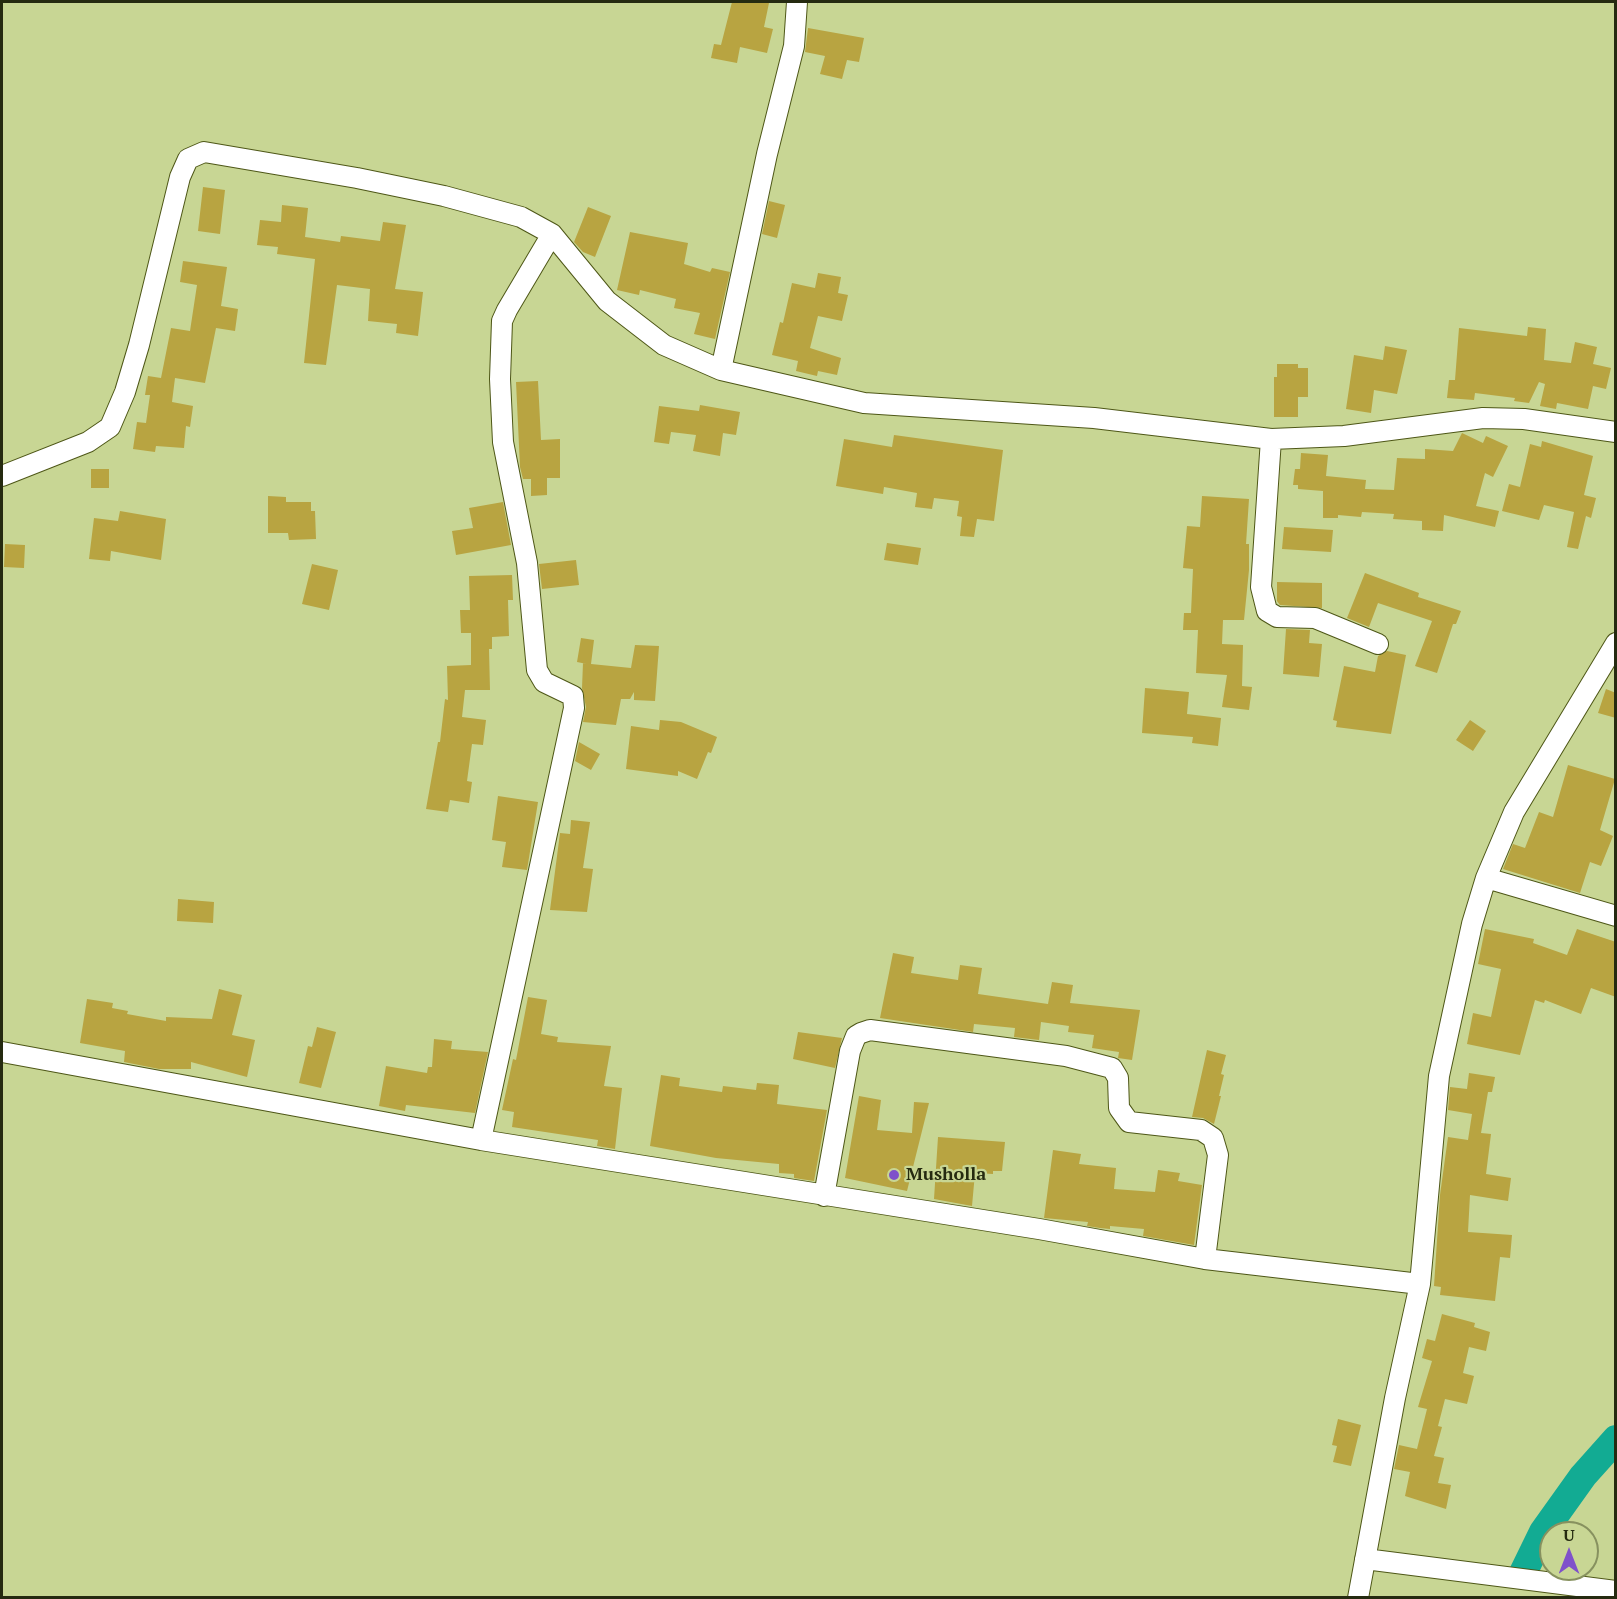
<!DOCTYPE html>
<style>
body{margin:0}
#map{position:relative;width:1617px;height:1599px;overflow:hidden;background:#c8d694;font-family:"PT Serif",serif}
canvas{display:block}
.frame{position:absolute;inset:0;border:3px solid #252a10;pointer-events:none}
.north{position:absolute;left:1539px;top:1521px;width:60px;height:60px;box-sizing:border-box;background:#c8d694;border:2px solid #87915f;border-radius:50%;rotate:0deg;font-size:16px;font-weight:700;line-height:24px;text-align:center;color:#252a10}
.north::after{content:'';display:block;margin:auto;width:21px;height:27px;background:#7f51ca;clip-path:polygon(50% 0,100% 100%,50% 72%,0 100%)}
</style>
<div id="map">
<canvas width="1617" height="1599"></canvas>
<div class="frame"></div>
<div class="north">U</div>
</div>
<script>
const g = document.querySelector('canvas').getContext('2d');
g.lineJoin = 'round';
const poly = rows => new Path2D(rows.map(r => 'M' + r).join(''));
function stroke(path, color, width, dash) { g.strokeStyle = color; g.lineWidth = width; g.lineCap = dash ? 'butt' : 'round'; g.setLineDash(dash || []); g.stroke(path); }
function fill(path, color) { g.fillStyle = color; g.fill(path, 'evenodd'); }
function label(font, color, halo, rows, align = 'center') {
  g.font = font + ' "PT Serif",serif'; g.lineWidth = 4.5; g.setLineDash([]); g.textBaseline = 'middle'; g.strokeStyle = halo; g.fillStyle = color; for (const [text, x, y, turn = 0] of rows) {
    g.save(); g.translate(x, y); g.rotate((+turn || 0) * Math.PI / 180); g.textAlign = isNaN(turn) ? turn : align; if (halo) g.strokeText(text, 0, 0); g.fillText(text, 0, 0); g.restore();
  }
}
const river = poly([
 [1523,1573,1543,1532,1583,1476,1616,1439]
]);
const building = poly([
 [732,2,769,3,764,27,773,29,767,53,740,47,737,63,711,58,714,44,721,45],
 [808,28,864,38,859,62,847,60,842,79,820,74,825,56,805,52],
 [203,187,225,190,220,234,198,231],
 [769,201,785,205,777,238,762,234],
 [282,205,308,208,305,237,340,242,341,236,380,241,383,222,406,225,395,289,423,292,418,336,396,333,397,324,368,321,370,289,337,285,326,365,304,363,315,259,277,254,278,247,257,245,260,220,281,222],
 [588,207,611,216,595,257,583,252,574,242],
 [630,232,688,243,684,264,710,272,712,268,730,272,715,339,694,334,700,313,674,308,676,299,640,290,639,295,617,290],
 [183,261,227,267,221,306,238,309,235,331,216,328,205,383,175,378,172,402,193,406,190,427,186,426,184,448,156,446,155,452,133,449,137,422,146,423,150,395,145,395,148,376,161,378,171,328,190,331,197,285,180,282],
 [818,273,841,277,838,293,848,295,842,321,818,316,810,348,841,358,837,375,818,371,817,376,796,371,798,361,772,355,780,322,783,323,792,283,815,288],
 [1528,327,1546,329,1544,360,1571,363,1575,342,1597,347,1593,364,1611,368,1606,389,1593,386,1588,409,1557,403,1556,409,1540,406,1545,384,1539,382,1529,403,1514,401,1515,398,1475,393,1474,400,1447,398,1449,380,1455,380,1459,328,1527,336],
 [1385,346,1407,350,1397,394,1374,390,1371,413,1346,409,1354,355,1383,360],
 [1277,364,1298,364,1298,368,1308,368,1308,397,1298,397,1298,417,1274,417,1274,377,1277,377],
 [538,381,541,440,560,439,560,478,547,478,547,495,531,496,531,479,523,479,520,467,516,382],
 [700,405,740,412,736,435,723,433,720,456,693,451,696,435,671,432,669,444,654,442,659,406,699,411],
 [1462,433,1483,443,1486,436,1508,446,1493,477,1485,473,1476,506,1499,511,1495,527,1444,515,1443,531,1422,530,1422,521,1393,519,1394,514,1362,512,1361,517,1338,515,1338,518,1323,518,1323,491,1298,489,1298,485,1293,485,1295,469,1300,469,1301,453,1328,455,1326,476,1366,480,1365,489,1394,490,1397,458,1425,459,1425,449,1453,451],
 [894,435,1003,450,994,521,977,519,974,537,960,536,962,517,957,516,959,501,934,498,932,509,915,507,917,493,884,487,883,494,836,486,844,439,892,447],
 [1542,441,1593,456,1584,495,1596,498,1591,518,1586,516,1578,549,1567,547,1574,512,1544,505,1539,520,1502,511,1509,484,1520,487,1530,444,1541,447],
 [91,469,109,469,109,488,91,488],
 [268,496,286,497,286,502,311,502,311,511,315,511,316,539,289,540,288,533,268,533],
 [1202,496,1249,499,1246,544,1249,544,1249,570,1244,620,1223,620,1222,644,1243,645,1242,686,1252,687,1249,710,1222,707,1227,675,1196,673,1198,630,1183,630,1184,613,1191,613,1193,569,1183,568,1187,526,1200,527],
 [503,502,511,545,456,555,452,531,473,528,469,508],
 [120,511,166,519,161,560,111,551,110,561,89,559,94,518,118,521],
 [1284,527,1333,530,1331,552,1282,549],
 [887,543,921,548,918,565,884,560],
 [5,544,25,545,24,568,4,567],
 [576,560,579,585,542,589,539,564],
 [312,564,338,570,329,610,302,604],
 [1365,573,1419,593,1418,597,1461,611,1456,624,1453,624,1437,673,1415,666,1432,621,1378,603,1369,627,1347,618],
 [512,575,513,600,508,600,509,636,492,637,492,649,489,649,490,690,465,690,462,717,486,720,483,745,472,744,467,781,472,782,469,803,450,800,448,812,426,809,438,742,440,742,445,699,448,700,447,666,471,665,471,633,461,633,460,610,470,610,469,576],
 [1277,582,1322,583,1322,608,1280,605,1277,601],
 [1286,629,1310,630,1309,643,1322,644,1319,677,1283,674],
 [581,638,594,640,591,664,631,668,635,645,659,646,655,701,634,700,634,692,630,699,621,699,616,725,583,722,586,707,582,688,583,663,587,664,577,662],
 [1387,651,1406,655,1391,734,1336,727,1337,721,1333,720,1344,666,1375,672,1378,656],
 [1145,688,1189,692,1187,714,1221,718,1218,746,1192,743,1193,737,1142,733],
 [1606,689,1616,693,1616,718,1598,713],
 [660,720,681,722,717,737,711,753,708,752,697,779,678,771,678,776,626,769,631,726,659,730],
 [1470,720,1486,731,1473,751,1456,740],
 [579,742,600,754,591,770,575,761],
 [1568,765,1615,779,1600,830,1613,836,1601,866,1590,862,1580,893,1503,869,1513,844,1525,848,1539,812,1553,817],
 [498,796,538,802,527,870,502,867,506,842,492,840],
 [571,820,590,822,583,868,593,869,587,912,550,910,560,833,570,834],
 [178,899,214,902,213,923,177,921],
 [1485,929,1534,939,1533,943,1567,955,1577,929,1616,942,1616,997,1591,988,1581,1014,1545,1000,1544,1003,1535,1000,1520,1055,1467,1044,1473,1013,1491,1017,1501,969,1478,964],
 [893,953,914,957,911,973,958,980,960,965,982,968,978,994,1048,1004,1052,982,1073,985,1070,1003,1140,1010,1132,1060,1118,1058,1119,1052,1092,1048,1094,1035,1068,1032,1069,1026,1041,1022,1039,1040,1014,1037,1015,1028,974,1024,973,1032,880,1018],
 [219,989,242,995,232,1035,255,1040,247,1077,191,1062,191,1069,159,1069,124,1062,125,1051,80,1043,87,999,113,1003,112,1008,128,1011,127,1014,166,1021,166,1017,212,1019],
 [528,997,547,1000,541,1034,558,1037,557,1042,611,1046,604,1086,622,1088,615,1149,597,1146,598,1140,512,1127,514,1112,502,1110,513,1059,516,1060],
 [317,1027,336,1032,321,1088,299,1083,308,1046,312,1047],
 [798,1032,842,1038,835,1068,793,1059],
 [434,1039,452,1041,451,1049,488,1052,475,1113,406,1105,405,1111,379,1106,386,1066,427,1073,428,1067,432,1067],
 [1207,1050,1226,1055,1221,1074,1224,1075,1219,1096,1221,1096,1214,1124,1203,1118,1192,1117],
 [1469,1073,1495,1077,1492,1092,1488,1092,1481,1133,1491,1134,1486,1174,1511,1178,1508,1201,1470,1195,1468,1232,1512,1235,1510,1258,1500,1257,1495,1301,1440,1295,1441,1287,1434,1286,1440,1195,1448,1137,1468,1140,1472,1114,1448,1110,1450,1087,1467,1089],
 [661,1075,680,1078,679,1086,722,1092,723,1086,756,1090,757,1083,779,1085,777,1104,827,1110,814,1181,794,1178,794,1174,779,1173,779,1164,716,1158,650,1146],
 [859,1096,881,1100,877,1130,912,1133,914,1102,929,1103,907,1191,845,1178],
 [938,1137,1005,1142,1002,1171,993,1171,993,1174,975,1173,972,1206,934,1199],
 [1053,1150,1081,1154,1079,1164,1116,1168,1114,1189,1155,1192,1158,1170,1180,1173,1178,1181,1202,1185,1194,1245,1143,1236,1144,1229,1110,1226,1110,1229,1100,1228,1087,1226,1088,1222,1044,1218],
 [1442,1314,1475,1323,1474,1327,1490,1332,1486,1351,1469,1347,1463,1373,1474,1376,1467,1404,1445,1399,1438,1426,1442,1427,1434,1456,1444,1458,1438,1483,1451,1485,1446,1509,1405,1496,1410,1472,1394,1469,1399,1445,1417,1449,1427,1409,1418,1407,1432,1361,1422,1358,1427,1339,1435,1341],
 [1338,1419,1361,1425,1351,1466,1333,1462,1337,1446,1332,1445]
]);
const minor = poly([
 [721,370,767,154,794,46,797,2],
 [1271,439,1261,587,1267,611,1277,617,1315,618,1378,644],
 [2,476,88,442,110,427,125,392,139,345,180,177,188,159,204,152,357,178,444,196,521,217,552,234,607,301,664,345,721,370,864,403,1094,418,1271,439,1344,436,1483,418,1524,419,1616,432],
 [1486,878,1616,916],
 [2,1052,481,1140,1039,1229,1205,1259,1420,1284],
 [481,1140,574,708,573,696,544,682,537,670,527,563,503,442,500,379,502,321,507,310,552,234],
 [824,1196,850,1051,856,1036,861,1033,870,1030,1066,1056,1112,1068,1118,1078,1119,1108,1129,1122,1201,1130,1213,1138,1218,1155,1205,1259],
 [1365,1559,1616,1591],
 [1358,1598,1395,1398,1420,1284,1439,1076,1472,924,1486,878,1514,812,1616,643]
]);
const markers = [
 [894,1175,6,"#7f51ca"]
];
const poiNames = [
 ["Musholla",906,1175]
];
stroke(river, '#12ab93', 28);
fill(building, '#b8a441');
stroke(minor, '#4e5717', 22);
stroke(minor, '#fff', 20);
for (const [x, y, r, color] of markers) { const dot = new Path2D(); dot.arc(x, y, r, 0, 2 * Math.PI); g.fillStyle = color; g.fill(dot); stroke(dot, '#c8d694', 2); }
label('bold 18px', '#252a10', '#c8d694', poiNames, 'left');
</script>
